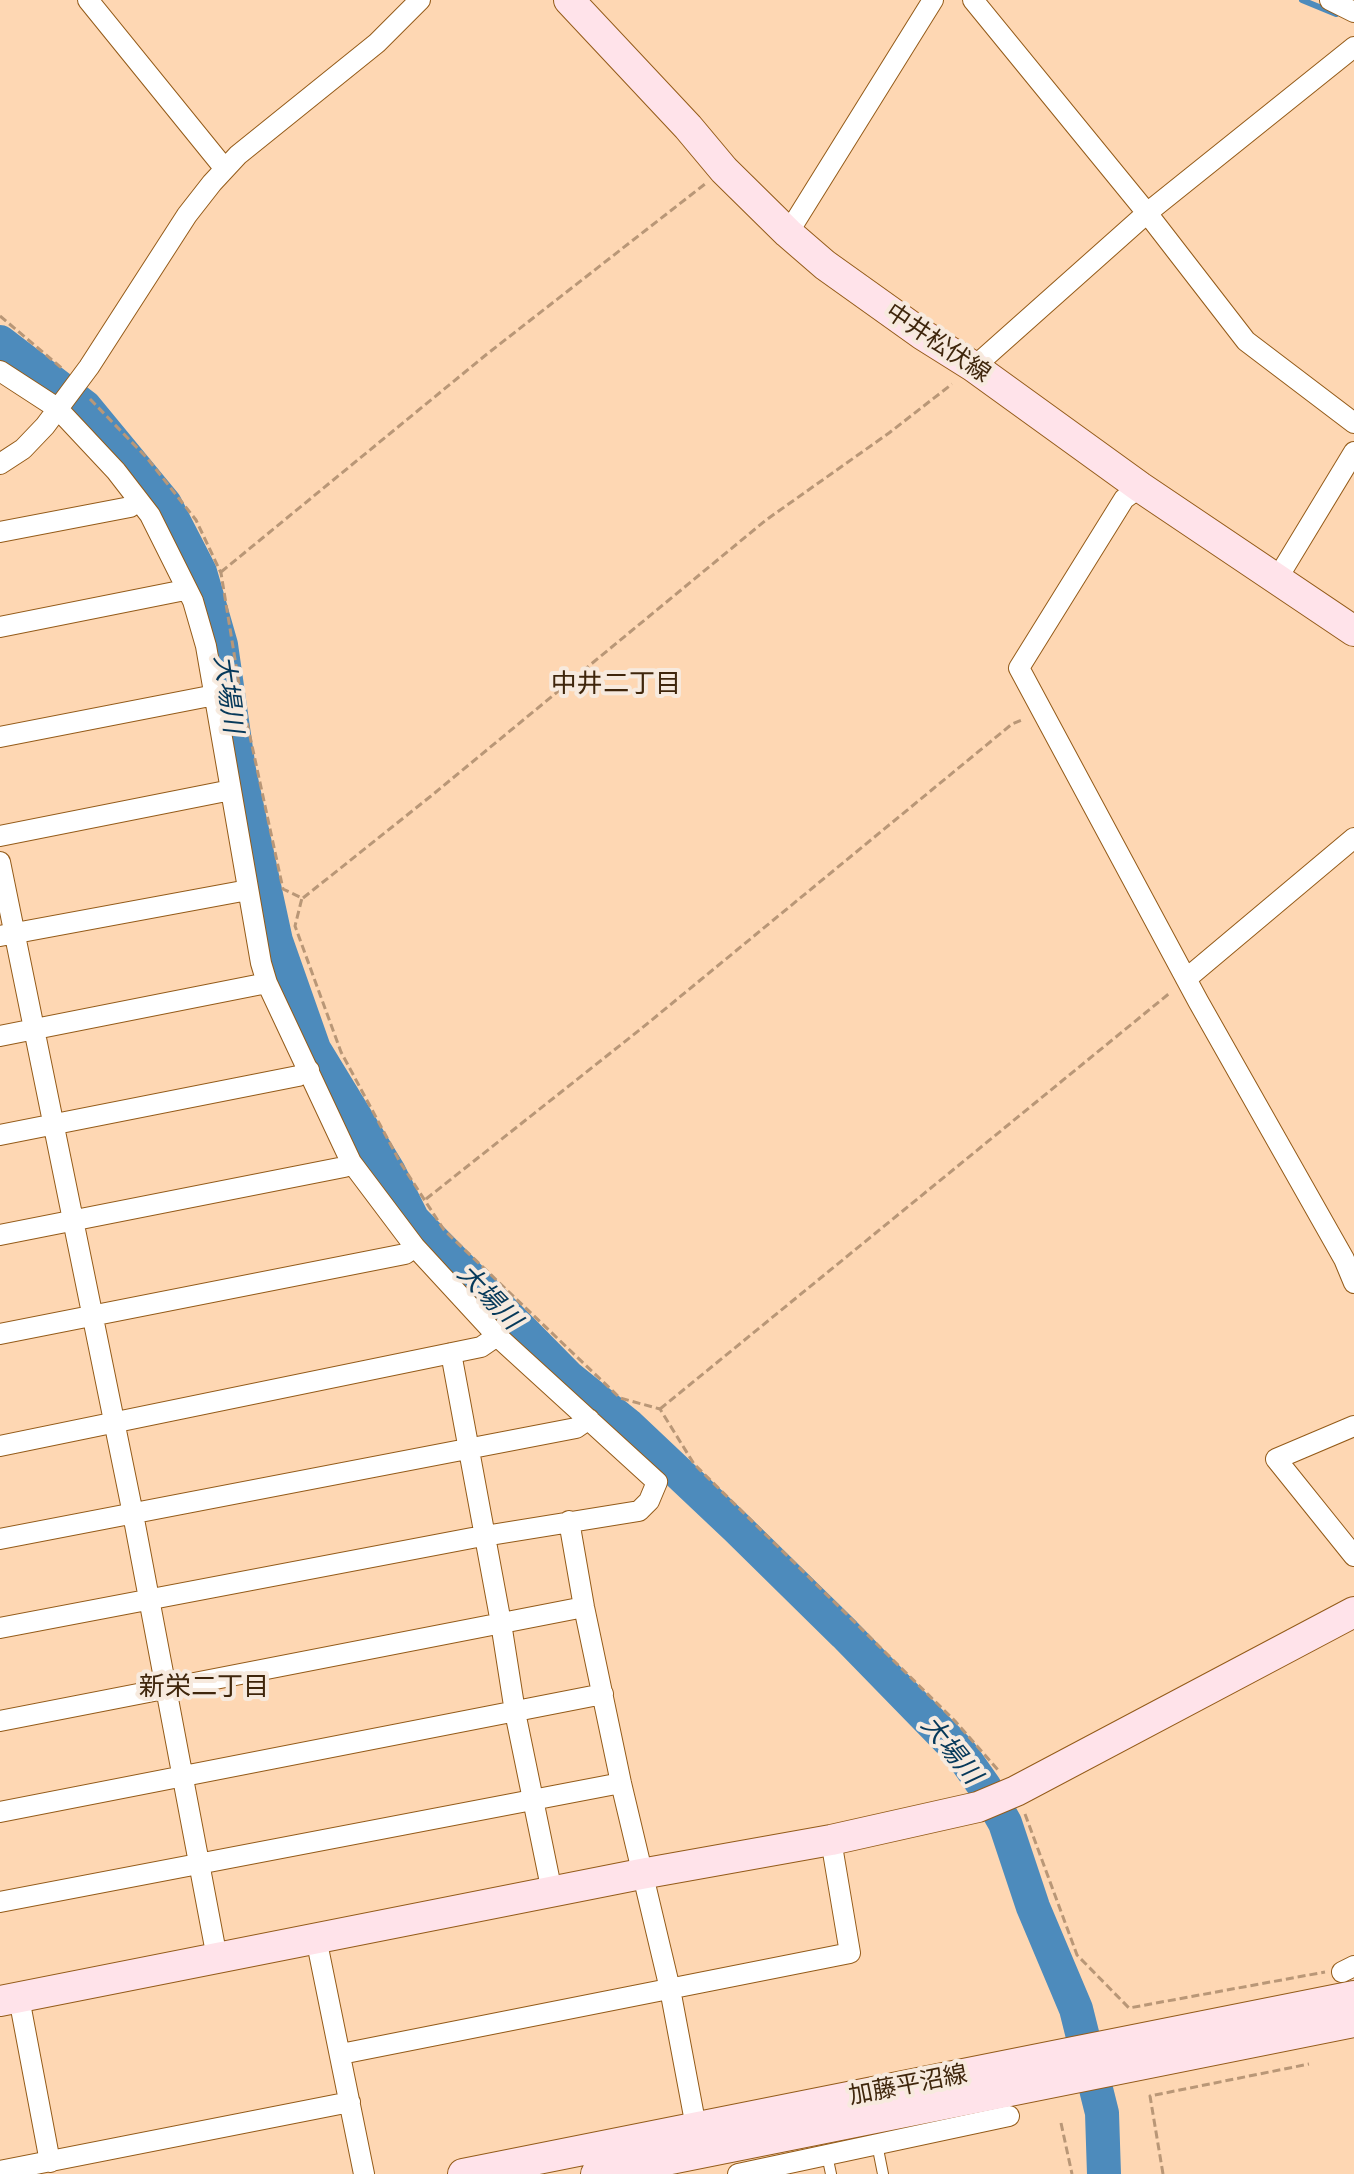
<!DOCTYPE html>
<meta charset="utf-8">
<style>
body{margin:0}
canvas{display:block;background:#fed7b3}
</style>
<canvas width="1354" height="2174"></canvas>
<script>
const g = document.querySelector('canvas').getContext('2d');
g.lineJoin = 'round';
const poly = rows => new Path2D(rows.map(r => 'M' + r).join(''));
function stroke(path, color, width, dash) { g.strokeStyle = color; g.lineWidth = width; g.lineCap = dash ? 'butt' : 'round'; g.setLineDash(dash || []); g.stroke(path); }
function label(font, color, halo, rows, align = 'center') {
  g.font = font + ' "Public Sans","Noto Sans JP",sans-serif'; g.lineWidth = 8; g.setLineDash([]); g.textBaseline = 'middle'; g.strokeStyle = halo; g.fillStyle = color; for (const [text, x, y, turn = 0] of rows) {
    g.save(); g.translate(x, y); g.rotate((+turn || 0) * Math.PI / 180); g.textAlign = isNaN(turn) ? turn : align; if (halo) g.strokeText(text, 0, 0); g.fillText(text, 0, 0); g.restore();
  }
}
const stream = poly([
 [1302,0,1336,14]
]);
const river = poly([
 [0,342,85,407,165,504,200,572,221,645,239,770,276,941,314,1049,389,1172,413,1220,568,1377,629,1426,737,1528,845,1634,960,1752,984,1786,1005,1823,1033,1907,1076,2009,1102,2113,1104,2174]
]);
const path = poly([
 [0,316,64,370],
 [90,399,147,458,196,520,221,573,240,690,283,889,302,898,295,926,341,1052,400,1162,444,1230,620,1398,660,1409,694,1464,955,1721,998,1770],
 [221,572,487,354,705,184],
 [303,898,431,796,766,520,889,433,952,384],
 [426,1199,642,1028,1012,724,1024,719],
 [660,1409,1171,992],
 [1025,1814,1077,1955,1129,2008,1325,1972],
 [1061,2123,1072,2174],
 [1163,2174,1150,2096,1309,2064]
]);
const lane = poly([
 [877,2144,883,2174],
 [827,2155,831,2174]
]);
const street = poly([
 [88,0,225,169],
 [973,0,1147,213,1246,341,1354,423],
 [1330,0,1354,12],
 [788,233,933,0],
 [974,367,1147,213,1354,47],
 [0,371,57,408,116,471,150,515,193,601,206,646,261,963,267,983,351,1162,415,1247,497,1336,657,1482,649,1501,639,1511,472,1538,0,1628],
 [0,464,23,449,45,426,89,367,187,215,212,183,238,155,377,43,420,0],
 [1140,487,1124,499,1019,668,1198,1001,1344,1259,1354,1283],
 [0,532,130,507,139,501],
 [1277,579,1354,452],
 [0,627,185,590],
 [0,737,215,695],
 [0,836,231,790],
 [0,862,133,1514,217,1958],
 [0,936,248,890],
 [1186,979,1354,838],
 [0,1036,267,983],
 [0,1135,298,1076,309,1070],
 [0,1235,344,1167,351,1162],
 [0,1334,405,1254,415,1247],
 [451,1353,501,1623,515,1712,552,1892],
 [1354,1426,1276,1459,1354,1556],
 [0,1446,481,1347,497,1336],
 [569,1521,584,1607,621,1783,670,1989,696,2127],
 [0,1539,576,1428,589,1419],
 [0,1721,584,1607],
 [0,1812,603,1694],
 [0,1902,621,1783],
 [316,1938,364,2174],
 [1342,1972,1354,1966],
 [19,1998,50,2162],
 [341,2054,850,1953,831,1840],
 [0,2171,350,2102],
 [738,2174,1009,2116]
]);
const secondary = poly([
 [569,0,688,127,724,170,788,233,825,265,923,335,974,367,1140,487,1354,631],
 [0,2001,641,1874,831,1840,978,1807,1016,1791,1354,1612],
 [463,2174,1354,1996],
 [596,2174,1354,2022]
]);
const streetNames = [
 ["中井松伏線",938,343,34],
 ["加藤平沼線",908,2085,-11]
];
const neighbourhoodNames = [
 ["中井二丁目",616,684],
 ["新栄二丁目",204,1687]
];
const waterNames = [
 ["大場川",228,694,82],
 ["大場川",489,1297,46],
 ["大場川",951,1750,51]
];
stroke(stream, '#4d8bbc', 6);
stroke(river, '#4d8bbc', 34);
stroke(lane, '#945b19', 12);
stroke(street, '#945b19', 22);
stroke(secondary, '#945b19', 32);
stroke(path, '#b99777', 3, [8, 4]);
stroke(lane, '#fff', 10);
stroke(street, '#fff', 20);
stroke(secondary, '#ffe3ea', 30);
label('24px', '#3f260c', '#f7eade', streetNames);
label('26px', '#3f260c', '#f7eade', neighbourhoodNames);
label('italic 26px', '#06395a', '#f7eade', waterNames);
</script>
